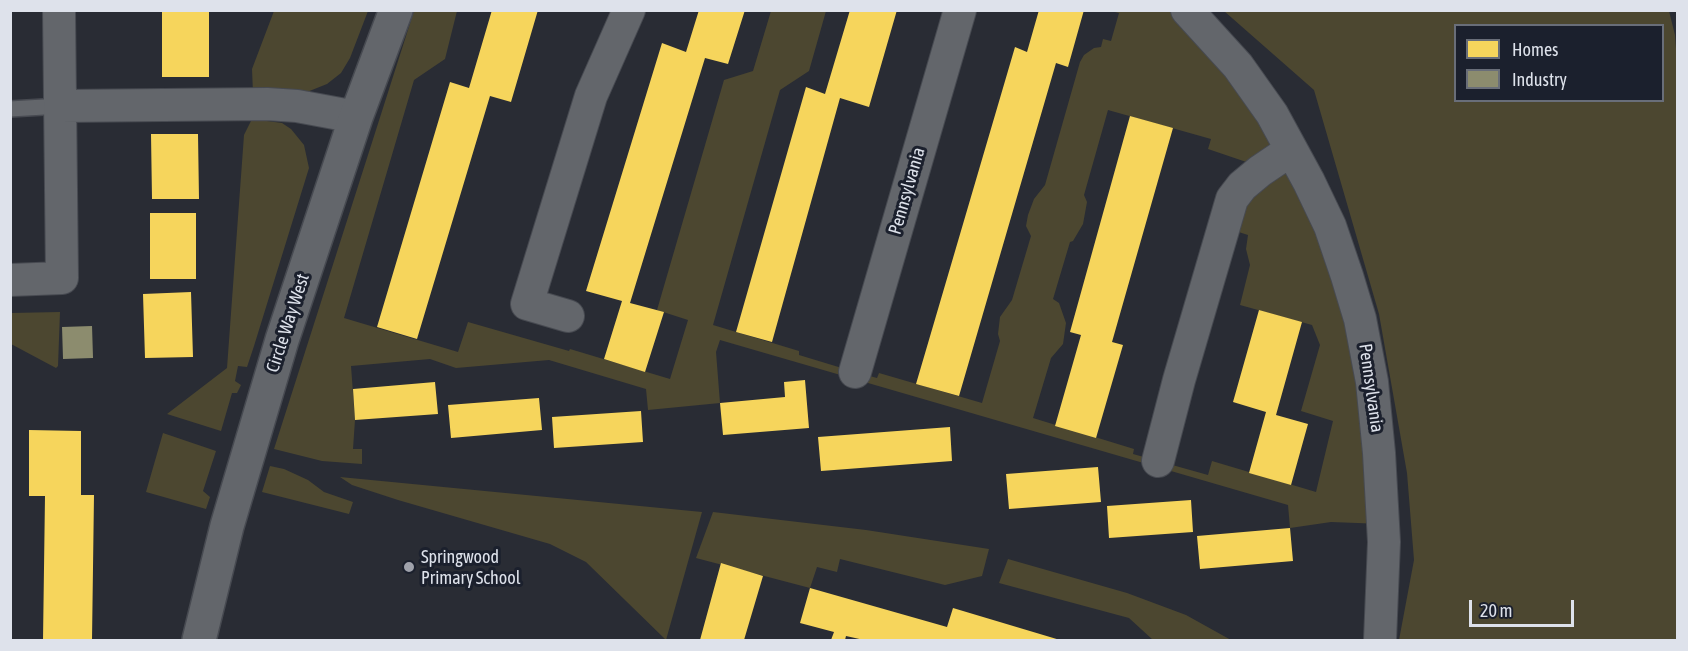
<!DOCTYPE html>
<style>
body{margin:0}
#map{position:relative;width:1688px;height:651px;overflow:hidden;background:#292c34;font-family:"Asap Condensed",sans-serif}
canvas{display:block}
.frame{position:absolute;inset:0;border:12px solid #dee2eb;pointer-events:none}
.legend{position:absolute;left:1454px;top:24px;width:210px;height:78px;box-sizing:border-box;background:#1b202d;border:2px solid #696e79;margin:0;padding:8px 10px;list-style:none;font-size:18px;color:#dee2eb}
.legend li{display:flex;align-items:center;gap:12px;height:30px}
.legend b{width:30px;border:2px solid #696e79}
.scale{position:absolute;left:1469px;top:600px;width:105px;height:27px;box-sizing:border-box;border:3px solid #dee2eb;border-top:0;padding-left:8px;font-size:18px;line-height:21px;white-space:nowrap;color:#dee2eb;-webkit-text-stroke:4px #1b202d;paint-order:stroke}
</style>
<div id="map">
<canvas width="1688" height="651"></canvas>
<div class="frame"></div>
<ul class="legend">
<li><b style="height:16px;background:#f6d55c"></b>Homes</li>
<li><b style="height:16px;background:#8c8c6e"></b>Industry</li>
</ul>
<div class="scale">20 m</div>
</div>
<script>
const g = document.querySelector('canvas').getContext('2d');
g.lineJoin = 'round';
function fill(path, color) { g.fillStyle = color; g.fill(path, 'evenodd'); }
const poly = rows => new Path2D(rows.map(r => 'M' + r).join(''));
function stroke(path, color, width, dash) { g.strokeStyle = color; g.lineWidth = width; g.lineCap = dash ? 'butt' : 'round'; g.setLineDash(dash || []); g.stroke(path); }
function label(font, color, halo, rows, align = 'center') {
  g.font = font + ' "Asap Condensed",sans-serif'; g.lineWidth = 6; g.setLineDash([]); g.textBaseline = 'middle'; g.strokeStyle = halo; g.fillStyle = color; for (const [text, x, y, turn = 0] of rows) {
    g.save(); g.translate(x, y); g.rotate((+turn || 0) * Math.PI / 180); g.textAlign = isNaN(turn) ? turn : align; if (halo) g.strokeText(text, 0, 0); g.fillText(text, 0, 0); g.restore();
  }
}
const green = poly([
 [274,11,368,11,350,58,341,73,327,84,307,92,253,93,252,69],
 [414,11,457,11,445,59,414,80,344,318,458,352,468,322,569,351,570,349,670,379,688,320,657,310,724,80,753,71,771,11,826,11,809,71,780,90,713,325,799,351,799,355,855,372,877,378,879,373,982,403,1000,341,998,334,1000,317,1012,300,1031,236,1026,226,1028,215,1034,199,1045,185,1080,62,1084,55,1094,48,1101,47,1103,39,1111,41,1119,13,1111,11,1187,11,1330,226,1383,524,1331,522,1290,528,1288,505,720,340,716,352,720,403,648,410,646,389,549,360,456,368,430,359,351,366,355,420,353,449,362,449,362,464,322,461,274,449],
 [1108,110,1211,139,1208,149,1264,168,1223,227,1248,235,1246,249,1250,265,1240,305,1312,325,1320,345,1301,411,1333,421,1316,492,1212,461,1208,475,1133,454,1134,449,1033,418,1051,358,1063,344,1066,323,1059,303,1053,299,1070,242,1073,241,1083,224,1087,202,1084,195],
 [1224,11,1669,11,1675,35,1678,75,1677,640,1399,640,1414,560,1407,473,1379,314,1314,90],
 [1456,26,1662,26,1662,100,1456,100],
 [252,119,282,123,291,129,304,145,309,168,254,346,247,367,238,366,235,381,241,385,237,393,232,393,221,431,167,414,227,368,244,135],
 [60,312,58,366,56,368,11,344,11,313],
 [163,433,216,451,203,491,210,497,206,509,146,492],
 [270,466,284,469,308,480,324,492,353,502,349,514,262,492],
 [340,477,702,512,666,640,586,562,550,544,398,500,352,485],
 [713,512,866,530,989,549,982,576,945,585,840,559,837,572,817,567,810,588,696,558],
 [1008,559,1127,593,1186,615,1231,640,1153,640,1129,618,999,583]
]);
const homes = poly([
 [162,10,209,10,209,77,162,77],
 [492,10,538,10,511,102,490,96,417,339,377,327,450,82,469,88],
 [699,10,745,10,728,64,705,58,630,303,664,312,645,372,604,359,622,301,586,291,662,43,686,52],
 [850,10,897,10,869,107,840,98,772,342,736,332,806,87,825,94],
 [1039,10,1084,10,1068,67,1056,63,959,396,916,384,1015,47,1027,52],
 [1130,116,1173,128,1112,342,1123,345,1096,438,1055,426,1081,335,1070,332],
 [151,134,198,134,199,199,152,199],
 [150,213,196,213,196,279,150,279],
 [191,292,193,357,145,358,143,294],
 [1259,310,1302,322,1276,415,1308,424,1291,485,1249,473,1266,412,1233,402],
 [805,380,809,428,723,435,720,403,785,397,784,382],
 [435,382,438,414,355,420,353,389],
 [539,398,542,430,451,438,448,405],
 [641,411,643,442,554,448,552,417],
 [950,427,952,461,821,471,818,437],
 [29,430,81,431,81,495,94,495,92,640,43,640,45,496,29,496],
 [1098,467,1101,502,1009,509,1006,474],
 [1191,500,1193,532,1109,538,1107,506],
 [1290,528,1293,561,1200,569,1197,536],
 [721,563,763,576,744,640,700,640],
 [810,588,947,627,953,608,1060,640,864,640,846,636,845,640,831,640,834,632,800,623]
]);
const industry = poly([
 [92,326,93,358,63,359,62,327]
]);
const service = poly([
 [10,109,61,106]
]);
const minor = poly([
 [1187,10,1238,66,1272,114,1309,182,1330,226,1347,276,1360,319,1372,382,1379,453,1384,542,1380,640],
 [61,106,267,104,297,106,356,117],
 [10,280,62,278,59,10],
 [568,316,527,304,591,96,629,10],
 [855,372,960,10],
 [1158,461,1179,380,1232,199,1242,186,1260,171,1291,150]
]);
const tertiary = poly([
 [199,640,227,526,282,340,356,117,396,10]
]);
const markers = [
 [409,567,6,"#9fa2ab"]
];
const streetNames = [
 ["Pennsylvania",907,191,-74],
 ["Circle Way West",288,323,-72],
 ["Pennsylvania",1371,388,82]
];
const poiNames = [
 ["Springwood",421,557],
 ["Primary School",421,578]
];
fill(green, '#4c4730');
fill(homes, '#f6d55c');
fill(industry, '#8c8c6e');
stroke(service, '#474a51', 18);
stroke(minor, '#474a51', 34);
stroke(tertiary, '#474a51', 36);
stroke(service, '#63666b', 15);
stroke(minor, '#63666b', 32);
stroke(tertiary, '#63666b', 33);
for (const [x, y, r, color] of markers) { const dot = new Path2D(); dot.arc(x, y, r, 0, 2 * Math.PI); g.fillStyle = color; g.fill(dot); stroke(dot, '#1b202d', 2); }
label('18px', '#dee2eb', '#1b202d', streetNames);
label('18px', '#dee2eb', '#1b202d', poiNames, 'left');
</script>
